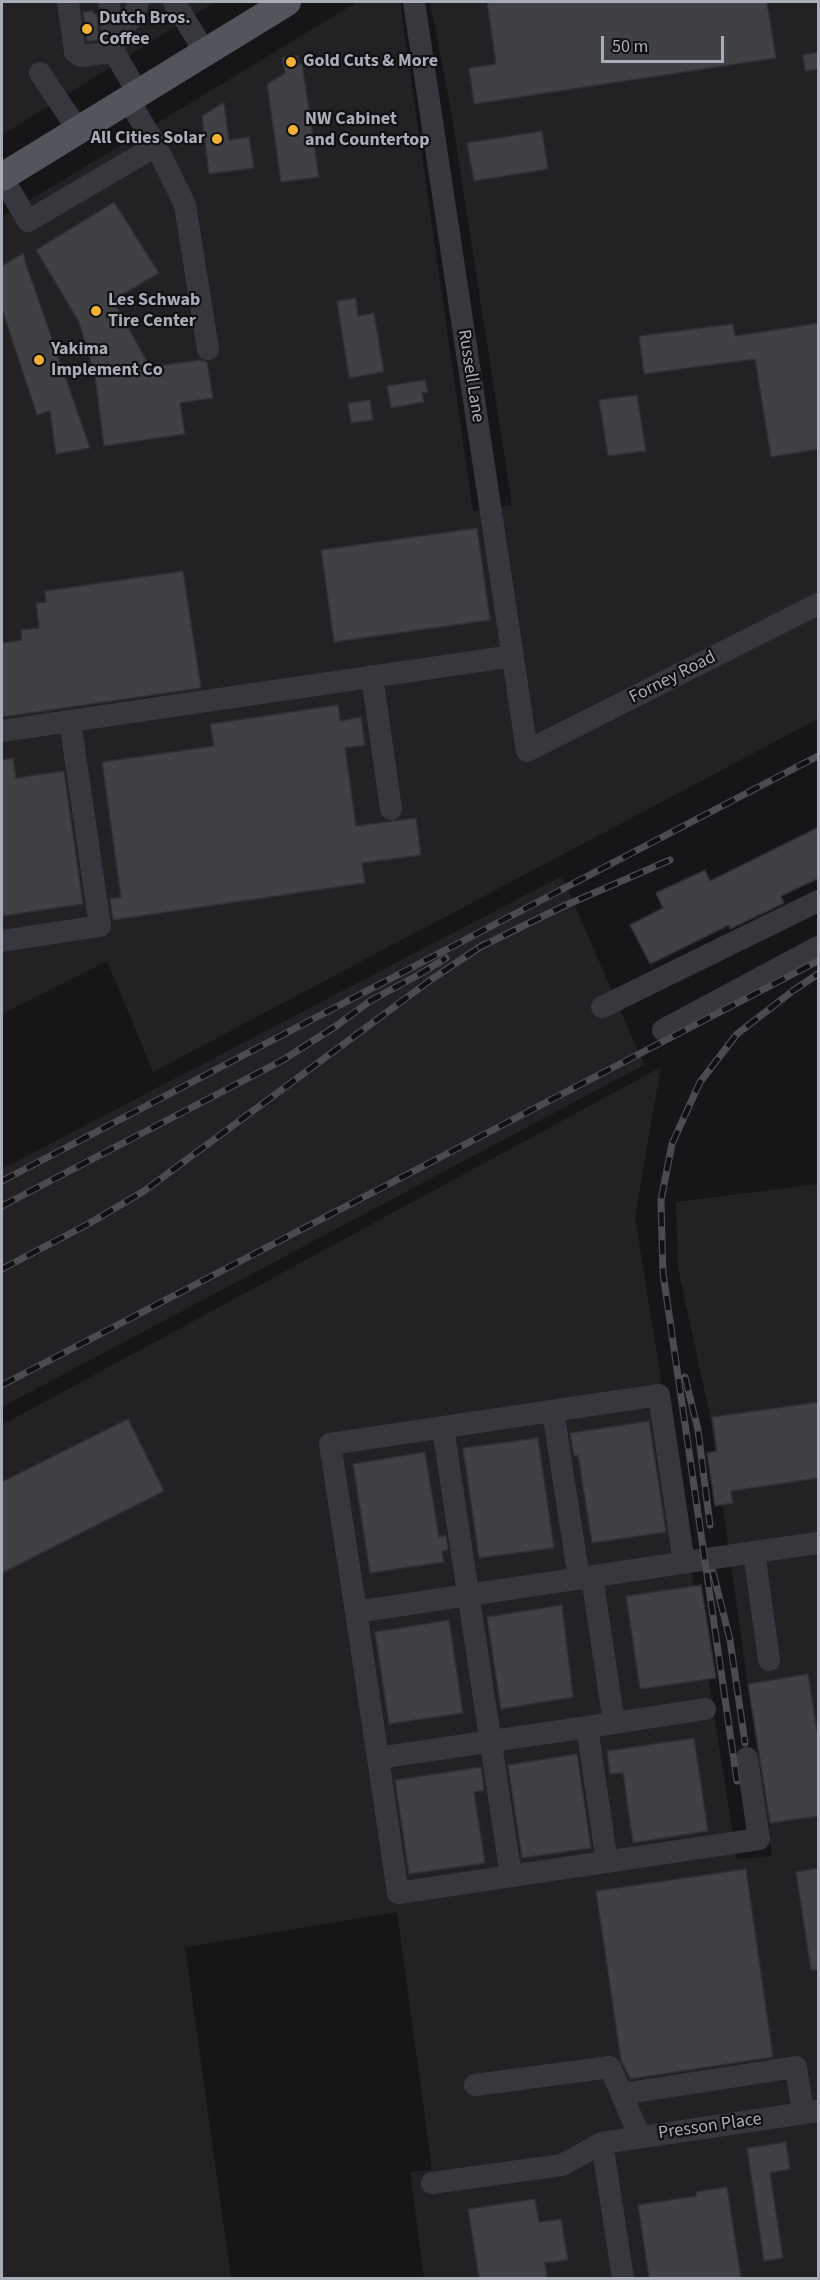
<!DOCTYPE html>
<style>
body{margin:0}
#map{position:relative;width:820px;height:2280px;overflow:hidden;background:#161618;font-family:"Source Sans 3",sans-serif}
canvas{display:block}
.frame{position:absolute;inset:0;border:3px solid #a8adb8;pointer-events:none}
.scale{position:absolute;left:601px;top:36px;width:123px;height:27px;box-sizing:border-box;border:3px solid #a8adb8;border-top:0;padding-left:8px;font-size:18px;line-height:21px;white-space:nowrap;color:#a8adb8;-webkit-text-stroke:4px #111113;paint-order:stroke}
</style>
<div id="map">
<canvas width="820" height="2280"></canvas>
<div class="frame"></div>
<div class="scale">50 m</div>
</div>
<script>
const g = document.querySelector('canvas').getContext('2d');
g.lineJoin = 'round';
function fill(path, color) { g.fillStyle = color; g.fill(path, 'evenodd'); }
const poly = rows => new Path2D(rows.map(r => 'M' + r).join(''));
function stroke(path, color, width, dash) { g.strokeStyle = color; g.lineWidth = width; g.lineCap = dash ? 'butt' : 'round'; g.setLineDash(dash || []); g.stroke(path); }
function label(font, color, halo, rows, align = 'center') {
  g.font = font + ' "Source Sans 3",sans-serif'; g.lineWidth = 4.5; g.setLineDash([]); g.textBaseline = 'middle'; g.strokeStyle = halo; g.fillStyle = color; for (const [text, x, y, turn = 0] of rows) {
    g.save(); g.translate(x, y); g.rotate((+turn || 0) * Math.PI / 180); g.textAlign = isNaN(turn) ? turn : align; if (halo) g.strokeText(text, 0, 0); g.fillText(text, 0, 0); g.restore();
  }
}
const built = poly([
 [2,2,215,2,2,135],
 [357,2,400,2,473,511,512,505,450,105,430,2,818,2,818,719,153,1072,107,961,2,1014,2,217],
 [562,876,644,1065,2,1407,2,1169],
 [661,1067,635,1216,737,1859,772,1856,710,1416,678,1268,676,1202,818,1184,818,2278,424,2278,410,2172,432,2170,397,1912,185,1947,231,2278,2,2278,2,1425]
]);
const building = poly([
 [487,2,767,2,776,58,474,104,469,68,496,64,487,2],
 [93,11,94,14,97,14,99,40,87,42,83,12,93,11],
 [819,52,819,69,805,71,803,55,819,52],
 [298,55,299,65,302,63,319,177,281,182,267,84,285,73,282,58,298,55],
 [224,102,229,140,249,137,254,168,209,174,202,116,224,102],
 [542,131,548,169,474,181,467,143,542,131],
 [114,202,159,273,113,300,150,367,200,360,207,362,213,398,180,403,185,434,104,446,95,376,79,322,36,250,114,202],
 [23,253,26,264,90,448,56,454,50,411,37,415,2,309,2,266,23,253],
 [356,298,358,316,374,313,384,372,349,378,337,301,356,298],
 [819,323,819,449,771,457,755,359,644,374,639,336,733,324,735,336,819,323],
 [425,380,428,392,422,393,424,402,391,408,387,386,425,380],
 [637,395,646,451,608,456,599,400,637,395],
 [370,400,373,420,351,423,348,403,370,400],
 [477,528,490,620,334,642,321,550,477,528],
 [183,571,201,688,2,717,2,643,22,640,21,630,39,628,36,603,46,602,45,591,183,571],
 [338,705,340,721,361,717,365,745,345,748,356,826,416,818,421,855,362,863,365,883,113,920,110,899,121,897,102,762,214,746,210,724,338,705],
 [13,758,16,778,64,771,83,904,2,916,2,760,13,758],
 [819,827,819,878,781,896,784,903,730,929,729,925,650,964,630,925,663,908,656,893,705,870,710,881,819,827],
 [819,1402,819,1478,731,1491,733,1503,715,1506,707,1453,717,1451,712,1417,819,1402],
 [128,1419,164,1491,2,1573,2,1482,128,1419],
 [649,1421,666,1532,592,1543,578,1455,574,1456,570,1433,649,1421],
 [538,1438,554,1548,479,1558,463,1448,538,1438],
 [425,1452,439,1537,446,1535,448,1550,442,1551,444,1562,370,1573,353,1464,425,1452],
 [701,1585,716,1678,640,1689,626,1596,701,1585],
 [562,1605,573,1697,501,1709,487,1617,562,1605],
 [449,1620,463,1713,389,1724,375,1632,449,1620],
 [808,1674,819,1744,819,1816,770,1823,748,1684,808,1674],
 [694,1738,708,1831,633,1843,623,1773,610,1774,607,1751,694,1738],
 [577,1754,591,1848,522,1858,508,1765,577,1754],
 [481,1767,484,1790,474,1792,485,1863,409,1874,395,1780,481,1767],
 [819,1868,819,1970,811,1970,796,1872,819,1868],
 [746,1869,773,2057,630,2079,621,2060,596,1891,746,1869],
 [786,2142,790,2169,770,2173,783,2258,764,2261,747,2148,786,2142],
 [727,2187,741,2278,649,2278,638,2205,696,2196,696,2192,727,2187],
 [535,2199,539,2222,561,2219,568,2260,545,2263,547,2278,479,2278,468,2209,535,2199]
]);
const minor = poly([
 [68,2,75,52,81,56,114,52],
 [109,2,114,52,138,93],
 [174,2,205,52],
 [414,2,527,751,818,604],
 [113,38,135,14,138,2],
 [40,73,78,130],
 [156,146,185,205,208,349],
 [2,177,28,221,156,146,128,99],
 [372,676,391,809],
 [2,731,513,656],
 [2,941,100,926,70,721],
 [602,1007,818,901],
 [663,1030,818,947],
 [553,1411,579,1579],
 [443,1428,511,1876],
 [684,1563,659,1395,330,1444,356,1612,754,1552],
 [592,1577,614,1723,705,1709],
 [356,1612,378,1758],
 [769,1660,754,1552,818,1543],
 [614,1723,378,1758,398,1893,759,1839,747,1758],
 [587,1727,607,1862],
 [475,2085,610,2067,640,2137],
 [622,2094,796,2067,803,2113],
 [602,2143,623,2278],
 [432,2183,562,2165,602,2143,818,2111]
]);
const major = poly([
 [2,177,287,2]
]);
const rail = poly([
 [478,948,564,906,670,860],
 [2,1181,818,756],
 [2,1206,283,1060,336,1026,370,1001,420,974,446,958],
 [2,1269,90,1223,144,1191,432,979,483,945],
 [685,1377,698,1430,710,1525],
 [2,1385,818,961],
 [713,1572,730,1640,745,1743],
 [737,1781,663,1273,661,1200,672,1144,700,1082,737,1034,794,990,818,974]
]);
const markers = [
 [87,29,6,"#f2b134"],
 [291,62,6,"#f2b134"],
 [293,130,6,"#f2b134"],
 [217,139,6,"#f2b134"],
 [96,311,6,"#f2b134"],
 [39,360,6,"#f2b134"]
];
const poiNames = [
 ["Dutch Bros.",99,19],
 ["Coffee",99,40],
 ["Gold Cuts & More",303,62],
 ["NW Cabinet",305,120],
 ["and Countertop",305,141],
 ["All Cities Solar",205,139,"right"],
 ["Les Schwab",108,301],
 ["Tire Center",108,322],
 ["Yakima",51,350],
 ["Implement Co",51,371]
];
const streetNames = [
 ["Russell Lane",470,376,81],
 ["Forney Road",673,678,-27],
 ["Presson Place",710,2127,-8]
];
fill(built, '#222225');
fill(building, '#404145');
stroke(building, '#303034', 1.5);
stroke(minor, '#37383d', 22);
stroke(major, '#53555c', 28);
stroke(rail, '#4a4c52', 7);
stroke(rail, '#111113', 4.5, [14]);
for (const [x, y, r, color] of markers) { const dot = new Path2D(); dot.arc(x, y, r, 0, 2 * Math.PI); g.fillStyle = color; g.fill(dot); stroke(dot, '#111113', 2); }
label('bold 18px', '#a8adb8', '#111113', poiNames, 'left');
label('18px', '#a8adb8', '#111113', streetNames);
</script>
